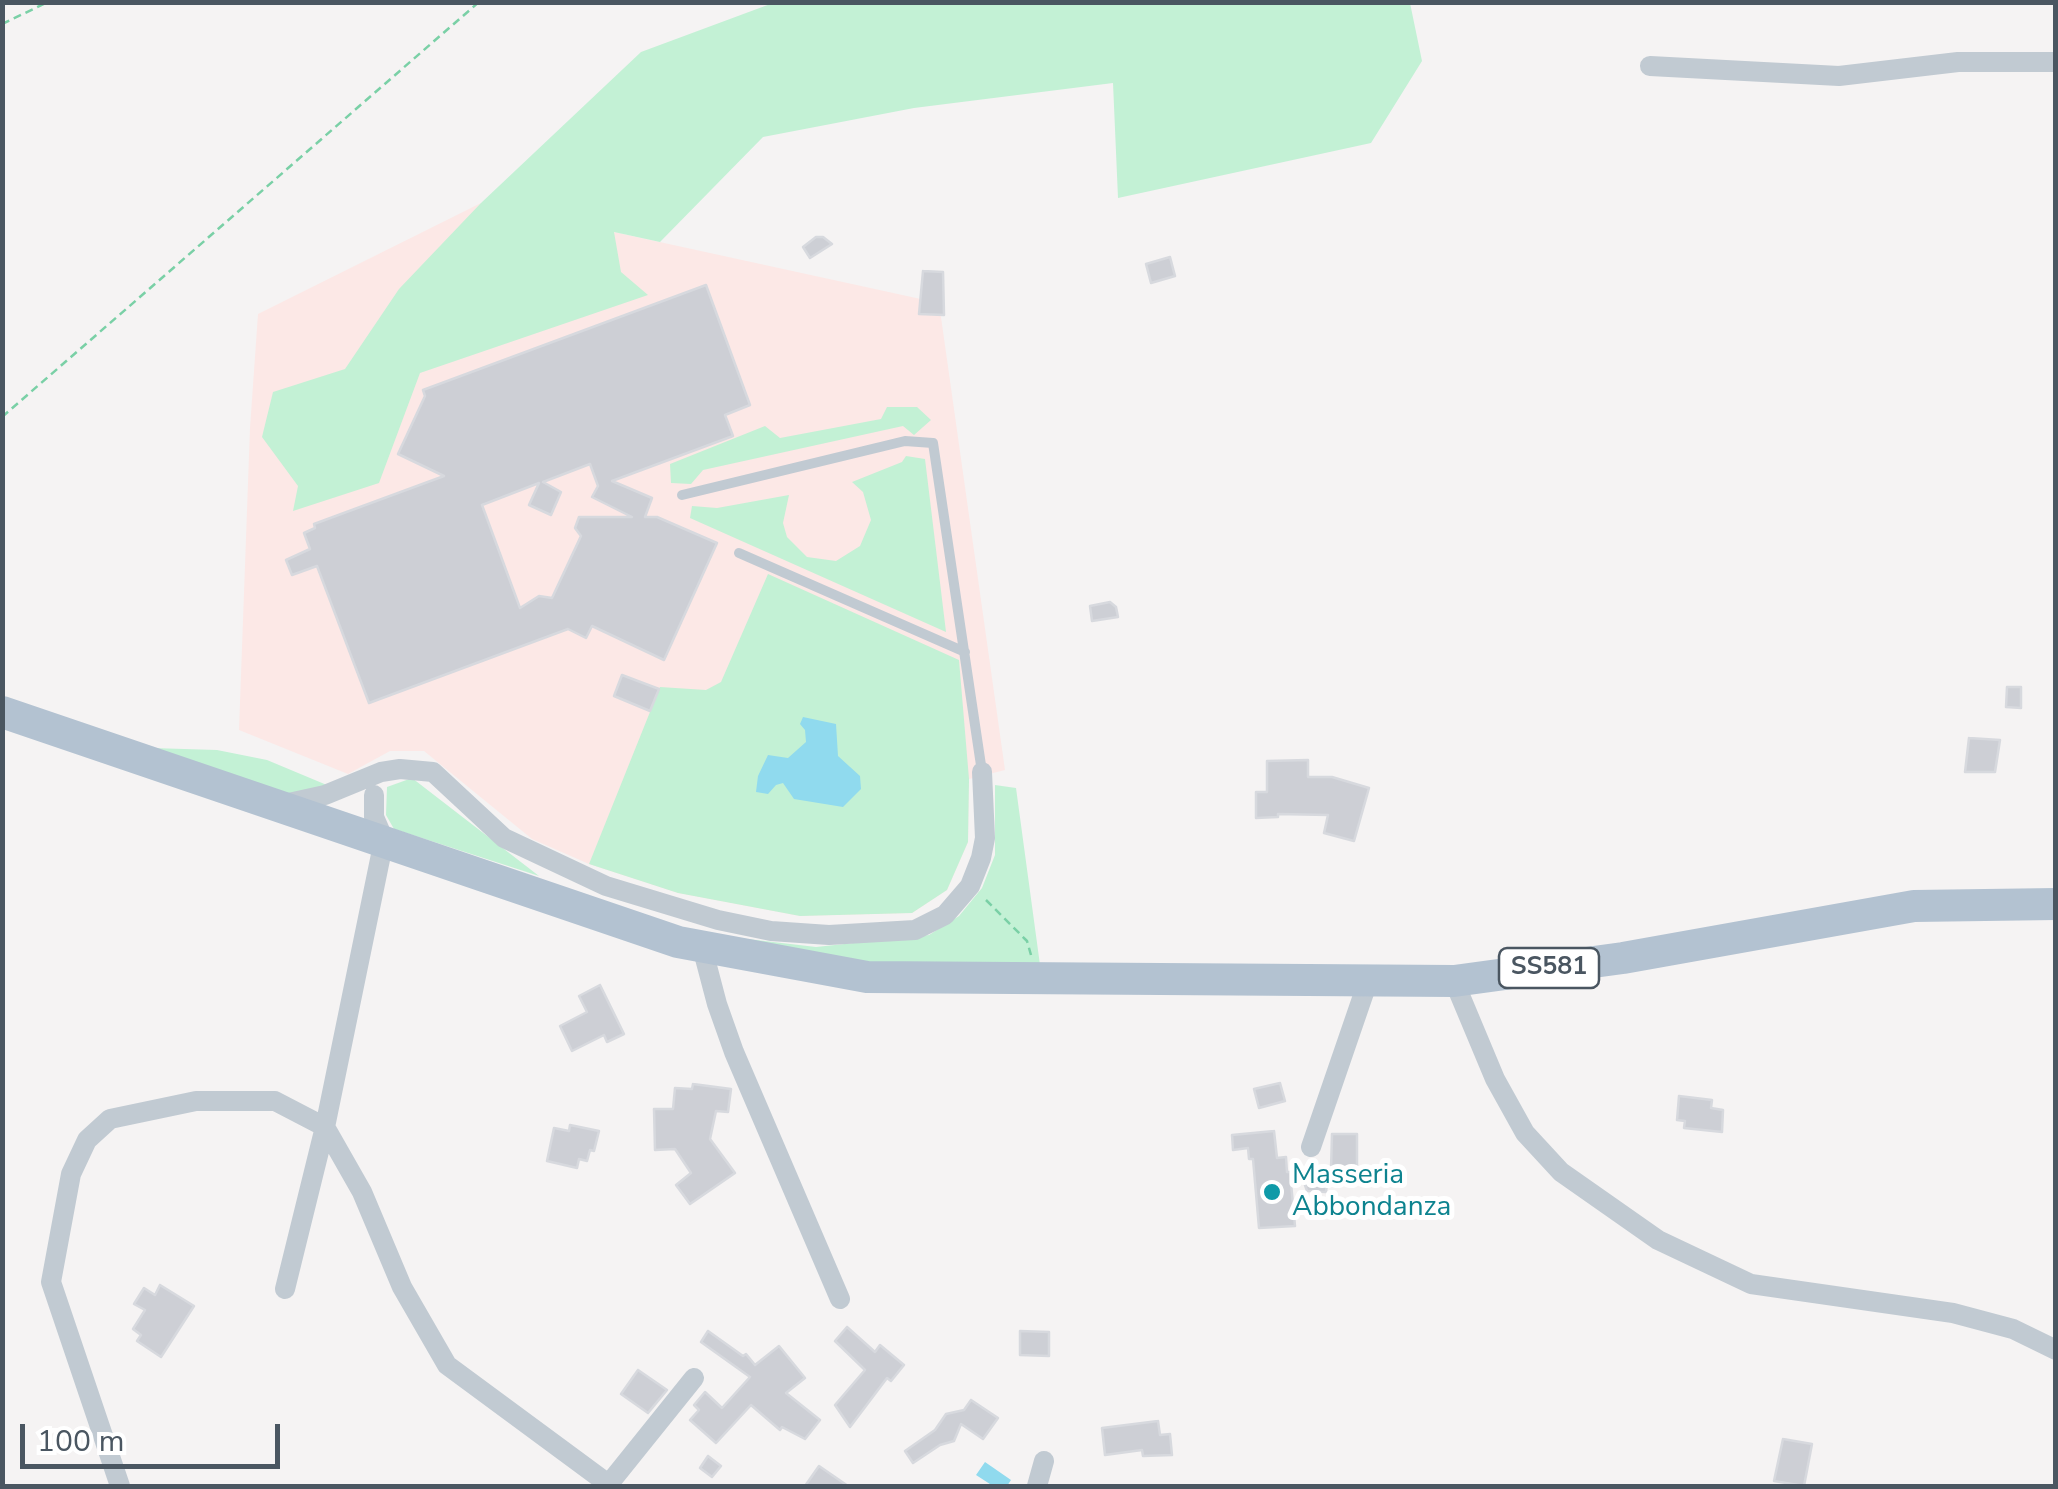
<!DOCTYPE html>
<style>
body{margin:0}
#map{position:relative;width:2058px;height:1489px;overflow:hidden;background:#f5f3f3;font-family:"Nunito Sans",sans-serif}
canvas{display:block}
.frame{position:absolute;inset:0;border:5px solid #4a5661;pointer-events:none}
.scale{position:absolute;left:20px;top:1424px;width:260px;height:45px;box-sizing:border-box;border:5px solid #4a5661;border-top:0;padding-left:12px;font-size:30px;line-height:35px;white-space:nowrap;color:#4a5661;-webkit-text-stroke:8px #fff;paint-order:stroke}
</style>
<div id="map">
<canvas width="2058" height="1489"></canvas>
<div class="frame"></div>
<div class="scale">100 m</div>
</div>
<script>
const g = document.querySelector('canvas').getContext('2d');
g.lineJoin = 'round';
function fill(path, color) { g.fillStyle = color; g.fill(path, 'evenodd'); }
const poly = rows => new Path2D(rows.map(r => 'M' + r).join(''));
function stroke(path, color, width, dash) { g.strokeStyle = color; g.lineWidth = width; g.lineCap = dash ? 'butt' : 'round'; g.setLineDash(dash || []); g.stroke(path); }
function label(font, color, halo, rows, align = 'center') {
  g.font = font + ' "Nunito Sans",sans-serif'; g.lineWidth = 10; g.setLineDash([]); g.textBaseline = 'middle'; g.strokeStyle = halo; g.fillStyle = color; for (const [text, x, y, turn = 0] of rows) {
    g.save(); g.translate(x, y); g.rotate((+turn || 0) * Math.PI / 180); g.textAlign = isNaN(turn) ? turn : align; if (halo) g.strokeText(text, 0, 0); g.fillText(text, 0, 0); g.restore();
  }
}
const medical = poly([
 [481,203,939,303,1005,770,969,779,968,842,947,890,912,913,800,916,678,893,589,864,532,839,424,751,390,751,348,774,239,730,250,428,258,314]
]);
const green = poly([
 [773,3,1410,3,1422,61,1371,143,1118,198,1113,83,914,108,763,137,660,242,614,232,621,272,648,295,420,373,379,483,293,511,298,486,262,437,273,392,345,369,399,289,481,203,641,52],
 [887,407,917,407,931,420,914,435,903,426,703,470,691,484,671,483,670,464,765,426,780,438,881,419],
 [906,456,925,459,946,632,690,518,692,506,717,508,789,495,783,523,787,537,807,557,836,561,860,546,871,520,863,492,852,482,902,462],
 [768,574,959,660,969,779,968,842,947,890,912,913,800,916,678,893,589,864,660,687,706,690,721,682],
 [152,748,217,750,267,760,334,788,292,797],
 [412,778,539,876,394,829,386,815,387,787],
 [995,785,1016,788,1040,965,850,962,739,938,816,947,929,935,959,916,982,888,995,855]
]);
const water = poly([
 [803,717,836,724,838,756,860,776,861,789,843,807,794,799,783,783,776,785,768,794,756,792,758,776,768,755,788,758,806,742,805,730,800,724],
 [985,1462,1011,1480,1007,1486,993,1486,976,1475]
]);
const building = poly([
 [816,237,823,237,832,244,810,258,803,247,816,237],
 [1170,257,1175,276,1151,283,1146,264,1170,257],
 [923,271,943,272,944,315,919,314,923,271],
 [706,285,750,405,725,415,733,436,612,481,652,498,645,517,657,517,717,543,664,660,592,626,586,638,568,629,369,703,317,566,292,575,286,560,310,549,304,533,315,528,314,524,444,476,398,454,425,396,423,390,706,285],
 [590,464,598,486,592,497,632,517,579,517,575,528,581,536,552,598,539,596,520,608,482,505,539,483,529,505,551,515,561,492,543,482,590,464],
 [1110,602,1116,607,1118,617,1092,621,1090,606,1110,602],
 [622,675,659,689,650,711,614,696,622,675],
 [2007,687,2021,687,2021,708,2006,707,2007,687],
 [1969,738,2000,740,1995,772,1965,772,1969,738],
 [1308,760,1308,777,1332,777,1369,788,1354,841,1324,833,1328,815,1278,814,1278,817,1256,818,1256,792,1267,792,1267,761,1308,760],
 [600,985,624,1034,607,1042,604,1035,572,1051,560,1026,587,1012,579,996,600,985],
 [1280,1083,1285,1101,1259,1108,1254,1089,1280,1083],
 [693,1084,731,1089,728,1112,716,1111,710,1139,735,1173,690,1204,676,1185,691,1173,675,1149,655,1150,654,1109,673,1109,675,1088,692,1089,693,1084],
 [1679,1096,1712,1100,1711,1108,1723,1110,1722,1132,1684,1128,1685,1121,1677,1120,1679,1096],
 [570,1125,599,1131,594,1151,590,1150,587,1161,579,1159,577,1168,547,1161,554,1128,569,1131,570,1125],
 [1274,1131,1277,1158,1286,1157,1287,1172,1290,1172,1295,1226,1259,1228,1253,1159,1249,1159,1248,1148,1233,1150,1232,1135,1274,1131],
 [1332,1134,1357,1134,1357,1170,1331,1169,1332,1134],
 [1301,1173,1328,1175,1326,1192,1307,1191,1301,1173],
 [160,1285,194,1306,161,1357,137,1341,141,1335,133,1329,145,1310,134,1304,144,1288,155,1295,160,1285],
 [847,1327,875,1352,880,1345,904,1365,891,1381,887,1378,850,1427,835,1405,865,1370,835,1341,847,1327],
 [708,1331,743,1356,746,1354,755,1365,779,1346,805,1378,786,1393,820,1420,805,1439,782,1427,780,1430,751,1405,716,1443,690,1420,699,1410,694,1405,705,1392,722,1408,750,1377,701,1342,708,1331],
 [1020,1331,1049,1332,1049,1356,1020,1355,1020,1331],
 [638,1370,667,1390,648,1413,621,1394,638,1370],
 [971,1400,998,1418,983,1439,961,1424,954,1441,940,1445,913,1463,905,1451,935,1430,946,1414,964,1410,971,1400],
 [1158,1421,1160,1435,1170,1434,1172,1455,1143,1456,1142,1450,1105,1455,1102,1428,1158,1421],
 [1783,1439,1812,1444,1804,1486,1774,1481,1783,1439],
 [708,1456,721,1466,712,1477,700,1468,708,1456],
 [819,1466,848,1486,805,1486,819,1466]
]);
const path = poly([
 [2,24,48,2],
 [2,417,479,2],
 [986,900,1027,941,1031,955]
]);
const service = poly([
 [682,495,905,441,933,443,982,772],
 [739,553,965,652]
]);
const minor = poly([
 [1650,66,1839,76,1958,62,2056,62],
 [374,795,374,817,384,840,325,1127,362,1192,402,1287,447,1365,611,1486],
 [284,804,325,795,381,772,400,769,433,772,504,838,606,886,718,920,771,931,829,935,915,930,945,915,970,886,981,858,985,838,982,772],
 [702,947,717,1004,734,1052,840,1299],
 [1454,981,1495,1079,1525,1133,1561,1172,1658,1240,1751,1284,1953,1313,2013,1329,2056,1350],
 [1311,1147,1368,981],
 [608,1485,694,1378],
 [120,1486,51,1282,71,1174,87,1140,110,1119,196,1101,275,1101,325,1127,285,1289],
 [1037,1486,1044,1461]
]);
const primary = poly([
 [2,712,678,942,867,977,1454,981,1623,958,1914,906,2056,904]
]);
const markers = [
 [1272,1192,10,"#0f9aa8"]
];
const shields = [
 [1549,968,100]
];
const shieldNames = [
 ["SS581",1549,968]
];
const cultureNames = [
 ["Masseria",1292,1176],
 ["Abbondanza",1292,1208]
];
fill(medical, '#fce8e6');
fill(green, '#c3f1d5');
fill(water, '#90daee');
fill(building, '#cdcfd5');
stroke(building, '#d7d9de', 2.5);
stroke(path, '#7ad0a6', 2.5, [8, 5]);
stroke(service, '#c1cad2', 10);
stroke(minor, '#c1cad2', 20);
stroke(primary, '#b3c2d1', 32);
for (const [x, y, r, color] of markers) { const dot = new Path2D(); dot.arc(x, y, r, 0, 2 * Math.PI); g.fillStyle = color; g.fill(dot); stroke(dot, '#fff', 4); }
for (const [x, y, w] of shields) { const box = new Path2D(); box.roundRect(x - w / 2, y - 20, w, 40, 8); g.fillStyle = '#fff'; g.fill(box); stroke(box, '#4a5661', 2.5); }
label('bold 25px', '#4a5661', null, shieldNames);
label('28px', '#0d838f', '#fff', cultureNames, 'left');
</script>
